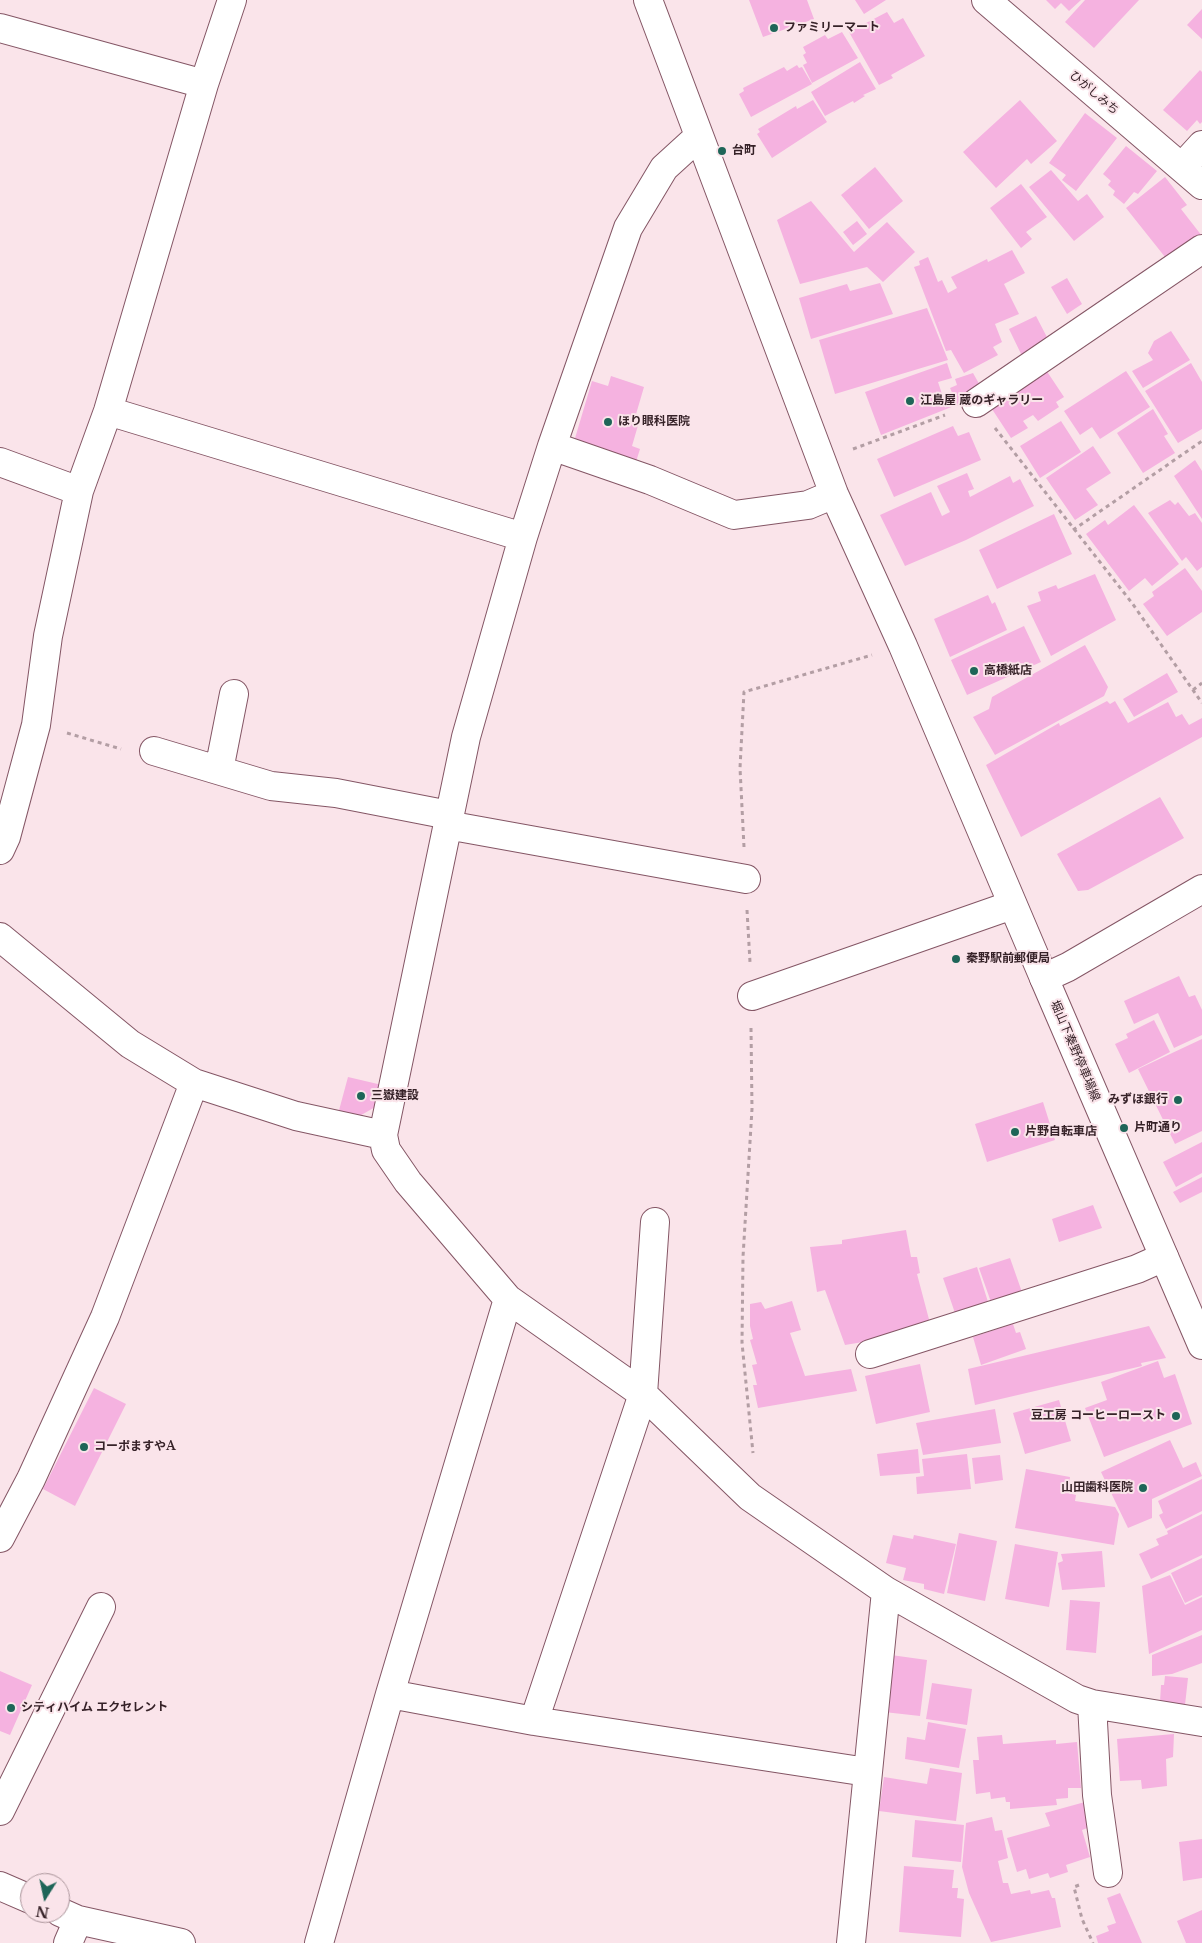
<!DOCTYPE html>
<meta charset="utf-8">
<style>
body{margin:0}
#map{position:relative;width:1202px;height:1943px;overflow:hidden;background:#fae4ea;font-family:"Libre Baskerville",serif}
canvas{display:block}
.north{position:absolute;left:20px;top:1873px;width:50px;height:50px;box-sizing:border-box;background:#fae4ea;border:1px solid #ac969c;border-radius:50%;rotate:190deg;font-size:14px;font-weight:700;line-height:20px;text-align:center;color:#362228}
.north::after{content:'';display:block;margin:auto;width:18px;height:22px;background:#1e6558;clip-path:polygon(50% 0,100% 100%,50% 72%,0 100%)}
</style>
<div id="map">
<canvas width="1202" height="1943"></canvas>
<div class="north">N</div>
</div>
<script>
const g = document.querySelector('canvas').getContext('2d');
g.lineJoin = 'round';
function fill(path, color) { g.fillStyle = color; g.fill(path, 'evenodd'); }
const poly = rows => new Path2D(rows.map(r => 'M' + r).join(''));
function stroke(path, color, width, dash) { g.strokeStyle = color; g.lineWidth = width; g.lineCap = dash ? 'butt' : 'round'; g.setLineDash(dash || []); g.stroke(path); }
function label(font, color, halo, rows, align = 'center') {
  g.font = font + ' "Libre Baskerville","Noto Sans JP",serif'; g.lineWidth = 4; g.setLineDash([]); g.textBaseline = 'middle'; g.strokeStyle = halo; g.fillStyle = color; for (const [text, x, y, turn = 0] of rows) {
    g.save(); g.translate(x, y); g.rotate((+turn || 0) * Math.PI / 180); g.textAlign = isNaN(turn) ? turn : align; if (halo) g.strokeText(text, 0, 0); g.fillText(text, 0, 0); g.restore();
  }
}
const building = poly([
 [749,0,807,0,814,19,763,37],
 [855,0,886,0,864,14],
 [1046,0,1081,0,1069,11,1061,3,1055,9],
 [1085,0,1139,0,1094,48,1065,22],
 [1202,9,1202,39,1187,25],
 [887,12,894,23,903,18,925,56,891,75,893,78,879,85,849,32],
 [842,32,858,58,812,83,803,65,807,63,803,55,806,53,803,47,825,35,828,39],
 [860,62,876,89,863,95,865,96,854,103,853,101,825,116,811,92],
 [797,65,799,68,802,67,812,84,751,117,739,94,744,91,743,88,784,67,787,71],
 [1200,70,1202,72,1202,122,1200,124,1197,120,1187,131,1163,110],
 [813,100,827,122,772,158,757,134,760,132,758,129,796,106,797,109],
 [1020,100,1057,141,1031,164,1027,159,996,188,963,152],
 [1085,113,1117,138,1076,191,1062,180,1066,175,1049,163],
 [1126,146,1157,171,1138,194,1134,192,1124,204,1113,195,1115,191,1108,185,1111,181,1103,174],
 [875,167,903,201,869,229,841,195],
 [1051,170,1078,201,1087,194,1104,217,1074,241,1029,187],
 [1165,177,1187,205,1181,209,1202,236,1169,262,1126,208],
 [1021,184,1047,217,1026,232,1032,239,1021,248,990,208],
 [811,201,854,252,887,222,915,252,883,282,867,267,800,284,777,220],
 [857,221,867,234,853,245,843,232],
 [1012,250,1025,273,1004,284,1019,314,995,324,1002,342,993,347,998,355,964,373,951,350,946,351,914,267,920,265,919,261,928,257,938,282,942,280,948,293,957,288,951,277,987,259,988,262],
 [1067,278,1082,304,1067,314,1051,287],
 [880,283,893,314,811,339,799,298,847,284,850,291],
 [927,308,948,360,835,394,819,340],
 [1036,316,1050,343,1023,358,1009,329],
 [1171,331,1190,360,1143,388,1132,371,1153,360,1148,353,1154,341],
 [947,363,952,378,938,382,943,397,950,395,954,406,881,435,865,392],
 [1191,363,1202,382,1202,429,1178,443,1145,391],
 [1046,370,1064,397,1056,402,1059,407,1038,421,1033,415,1023,421,1028,428,1011,438,990,406],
 [1126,371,1150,407,1100,439,1092,427,1080,435,1064,411],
 [973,373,982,389,958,406,950,388,957,385,955,379],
 [611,376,644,387,634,421,639,422,632,446,640,449,634,468,573,445,592,381,608,386],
 [1153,409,1168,434,1164,436,1175,453,1143,473,1117,433],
 [1061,421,1081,452,1040,478,1020,446],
 [953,426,958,436,969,432,981,460,894,497,877,459],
 [1093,446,1111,473,1086,489,1098,505,1075,520,1046,478],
 [1195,460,1202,471,1202,519,1174,476],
 [967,473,974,489,968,491,970,497,1010,476,1013,483,1020,479,1034,506,966,540,905,566,880,515,931,492,942,516,950,512,937,486],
 [1170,500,1175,505,1178,502,1189,516,1195,513,1202,523,1202,567,1197,571,1186,557,1182,561,1148,513],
 [1134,505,1179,564,1152,586,1145,578,1129,591,1086,534,1105,520,1108,525],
 [1054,514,1072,554,997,589,979,550],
 [1185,568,1202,591,1202,612,1167,636,1143,604,1154,596,1152,592],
 [1095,574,1116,620,1051,656,1027,606,1041,601,1038,592,1056,585,1058,589],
 [988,595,992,604,995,602,1007,630,950,657,934,619],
 [1024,626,1041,662,967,695,951,660],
 [1085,645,1108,687,1104,696,995,755,973,717,989,709,992,697],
 [1167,673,1178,692,1134,717,1123,699],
 [1107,701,1110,704,1115,701,1128,723,1168,702,1176,717,1182,714,1189,725,1202,718,1202,737,1021,837,986,765,1059,723,1060,726],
 [1160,797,1184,838,1088,890,1078,891,1057,854],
 [1179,976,1189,997,1195,995,1202,1010,1202,1035,1174,1048,1158,1013,1134,1024,1124,1001],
 [1154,1020,1170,1052,1129,1073,1115,1044,1128,1038,1126,1034],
 [1202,1039,1202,1131,1175,1144,1138,1069],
 [348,1077,382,1085,377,1106,356,1118,338,1114],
 [1043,1102,1055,1140,987,1162,975,1124],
 [1202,1142,1202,1173,1176,1187,1163,1162],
 [1202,1177,1202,1192,1180,1203,1173,1192],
 [1093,1205,1102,1228,1059,1242,1052,1219],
 [906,1230,911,1257,917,1257,920,1273,917,1274,931,1327,864,1345,863,1342,845,1345,825,1290,817,1292,810,1247,842,1244,842,1240],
 [1010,1258,1023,1295,992,1305,979,1268],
 [977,1267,989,1305,956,1316,943,1278],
 [792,1301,801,1330,790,1333,805,1376,851,1369,857,1391,758,1408,753,1385,757,1385,752,1365,757,1364,750,1340,753,1339,750,1326,750,1304,761,1302,765,1309],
 [1013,1324,1016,1333,1020,1332,1026,1349,981,1365,973,1337],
 [1149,1326,1166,1358,1141,1363,1142,1366,975,1405,968,1369],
 [1158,1361,1164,1378,1175,1374,1192,1424,1104,1457,1085,1408,1107,1400,1101,1382],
 [920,1364,930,1412,876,1424,865,1376],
 [94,1388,126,1404,75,1506,43,1489],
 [1059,1400,1071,1441,1025,1454,1013,1413],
 [995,1409,1001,1443,923,1455,916,1423],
 [1170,1440,1183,1468,1196,1462,1202,1476,1152,1499,1152,1518,1128,1528,1101,1472],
 [918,1449,920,1473,880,1476,877,1454],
 [967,1454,971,1489,917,1494,916,1477,924,1476,922,1459],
 [1000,1455,1003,1480,975,1484,972,1458],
 [1026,1469,1070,1477,1068,1493,1076,1495,1075,1501,1115,1507,1119,1514,1114,1545,1015,1528],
 [1202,1479,1202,1511,1166,1529,1159,1515,1163,1513,1158,1501],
 [1202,1514,1202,1555,1151,1579,1139,1554,1159,1545,1156,1539,1168,1534,1167,1531],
 [959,1533,997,1541,985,1601,947,1593],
 [893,1535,913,1539,914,1535,956,1544,944,1594,924,1589,924,1584,903,1580,906,1568,886,1563],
 [1015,1544,1058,1552,1049,1607,1005,1599],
 [1102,1551,1105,1587,1062,1590,1058,1563,1063,1561,1061,1554],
 [1202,1558,1202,1595,1185,1603,1171,1573],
 [1170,1575,1185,1605,1202,1597,1202,1630,1149,1654,1142,1586],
 [1070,1600,1100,1602,1096,1653,1066,1650],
 [1202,1635,1202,1663,1172,1674,1152,1676,1152,1655],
 [891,1655,927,1660,920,1716,884,1712],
 [0,1671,32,1685,10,1735,0,1731],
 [1165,1676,1188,1678,1185,1705,1160,1702,1161,1685,1164,1685],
 [932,1683,972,1689,967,1725,926,1719],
 [928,1722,966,1729,959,1768,905,1759,907,1737,925,1740],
 [1174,1734,1173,1757,1166,1759,1167,1786,1142,1789,1141,1780,1120,1781,1117,1739],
 [1002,1735,1003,1744,1056,1740,1056,1744,1077,1742,1081,1788,1068,1788,1068,1798,1056,1799,1057,1805,1010,1809,1010,1802,1006,1802,1005,1797,991,1799,990,1792,976,1794,973,1760,979,1760,977,1737],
 [930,1768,962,1773,956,1821,879,1811,884,1777,927,1784],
 [1085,1802,1093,1826,1082,1830,1090,1857,1066,1865,1068,1872,1050,1878,1048,1873,1029,1879,1026,1869,1017,1872,1007,1838,1050,1826,1045,1813],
 [992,1817,995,1831,1002,1830,1008,1858,998,1861,1003,1883,1008,1883,1011,1894,1030,1890,1031,1894,1049,1890,1052,1898,1055,1898,1061,1927,991,1942,969,1893,962,1867,966,1823],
 [915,1820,964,1825,961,1862,912,1857],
 [1202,1839,1202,1878,1183,1881,1179,1842],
 [904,1866,954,1870,952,1888,958,1888,957,1898,964,1899,961,1937,899,1932],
 [1120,1893,1142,1943,1098,1943,1096,1936,1109,1931,1107,1926,1116,1923,1107,1898],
 [1202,1910,1202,1943,1186,1943,1177,1921]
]);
const path = poly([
 [995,428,1132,603,1202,703],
 [853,449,945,415],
 [1073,530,1202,441],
 [1193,690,1202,683],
 [67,733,121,749],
 [744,847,740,768,744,692,872,655],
 [747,910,750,962],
 [751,1028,752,1109,743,1257,742,1343,753,1453],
 [1079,1885,1074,1887,1082,1919,1093,1943]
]);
const minor = poly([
 [648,0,834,494,903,646,1044,978],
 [986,0,1202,185],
 [0,28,204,84],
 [698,137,664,168,628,228,552,446,523,537,466,737,383,1135,386,1150,408,1182,508,1299,643,1394,750,1497,886,1591,1077,1699,1092,1704,1202,1722],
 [1182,167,1202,145],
 [976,403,1202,249],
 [108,411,523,537],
 [552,446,650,480,734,515,808,505,834,494],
 [0,462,79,491],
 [154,751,271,786,336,793,449,815],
 [219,770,234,694],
 [447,825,746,879],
 [0,850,6,837,36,725,48,636,79,491,108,411,204,84,232,0],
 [0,937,130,1044,194,1083,296,1116,383,1135],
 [752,996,1012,905],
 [870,1354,1137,1269,1164,1257],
 [0,1538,31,1479,105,1317,194,1083],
 [390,1694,534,1721,867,1772],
 [1092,1704,1097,1795,1108,1873],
 [534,1721,643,1394,655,1222],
 [0,1811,101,1607],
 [0,1886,30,1899],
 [60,1912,78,1920,181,1943],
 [68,1943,78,1920],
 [319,1943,390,1694,508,1299],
 [851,1943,886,1591]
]);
const major = poly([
 [1202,889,1068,967,1044,978,1202,1345]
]);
const markers = [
 [774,28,5,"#1e6558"],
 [722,151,5,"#1e6558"],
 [910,401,5,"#1e6558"],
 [608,422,5,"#1e6558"],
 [974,671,5,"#1e6558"],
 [956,959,5,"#1e6558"],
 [361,1096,5,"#1e6558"],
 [1178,1100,5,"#1e6558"],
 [1124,1128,5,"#1e6558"],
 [1015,1132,5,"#1e6558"],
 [1176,1416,5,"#1e6558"],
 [84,1447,5,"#1e6558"],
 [1143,1488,5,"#1e6558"],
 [11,1708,5,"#1e6558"]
];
const poiNames = [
 ["ファミリーマート",784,28],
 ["台町",732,151],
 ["江島屋 蔵のギャラリー",920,401],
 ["ほり眼科医院",618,422],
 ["高橋紙店",984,671],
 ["秦野駅前郵便局",966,959],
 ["三嶽建設",371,1096],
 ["みずほ銀行",1168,1100,"right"],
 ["片町通り",1134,1128],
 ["片野自転車店",1025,1132],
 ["豆工房 コーヒーロースト",1166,1416,"right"],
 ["コーポますやA",94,1447],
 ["山田歯科医院",1133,1488,"right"],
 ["シティハイム エクセレント",21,1708]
];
const streetNames = [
 ["ひがしみち",1094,93,40],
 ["堀山下秦野停車場線",1075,1051,67]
];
fill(building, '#f5b2e0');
stroke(minor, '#845665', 30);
stroke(major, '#845665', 30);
stroke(path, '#b39ea4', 3, [4, 4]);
stroke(minor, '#fff', 28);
stroke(major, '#fff', 28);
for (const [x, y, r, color] of markers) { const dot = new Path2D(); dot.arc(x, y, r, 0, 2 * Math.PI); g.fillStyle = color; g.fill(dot); stroke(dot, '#fae4ea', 2); }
label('bold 12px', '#362228', '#fae4ea', poiNames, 'left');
label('12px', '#362228', '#fae4ea', streetNames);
</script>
